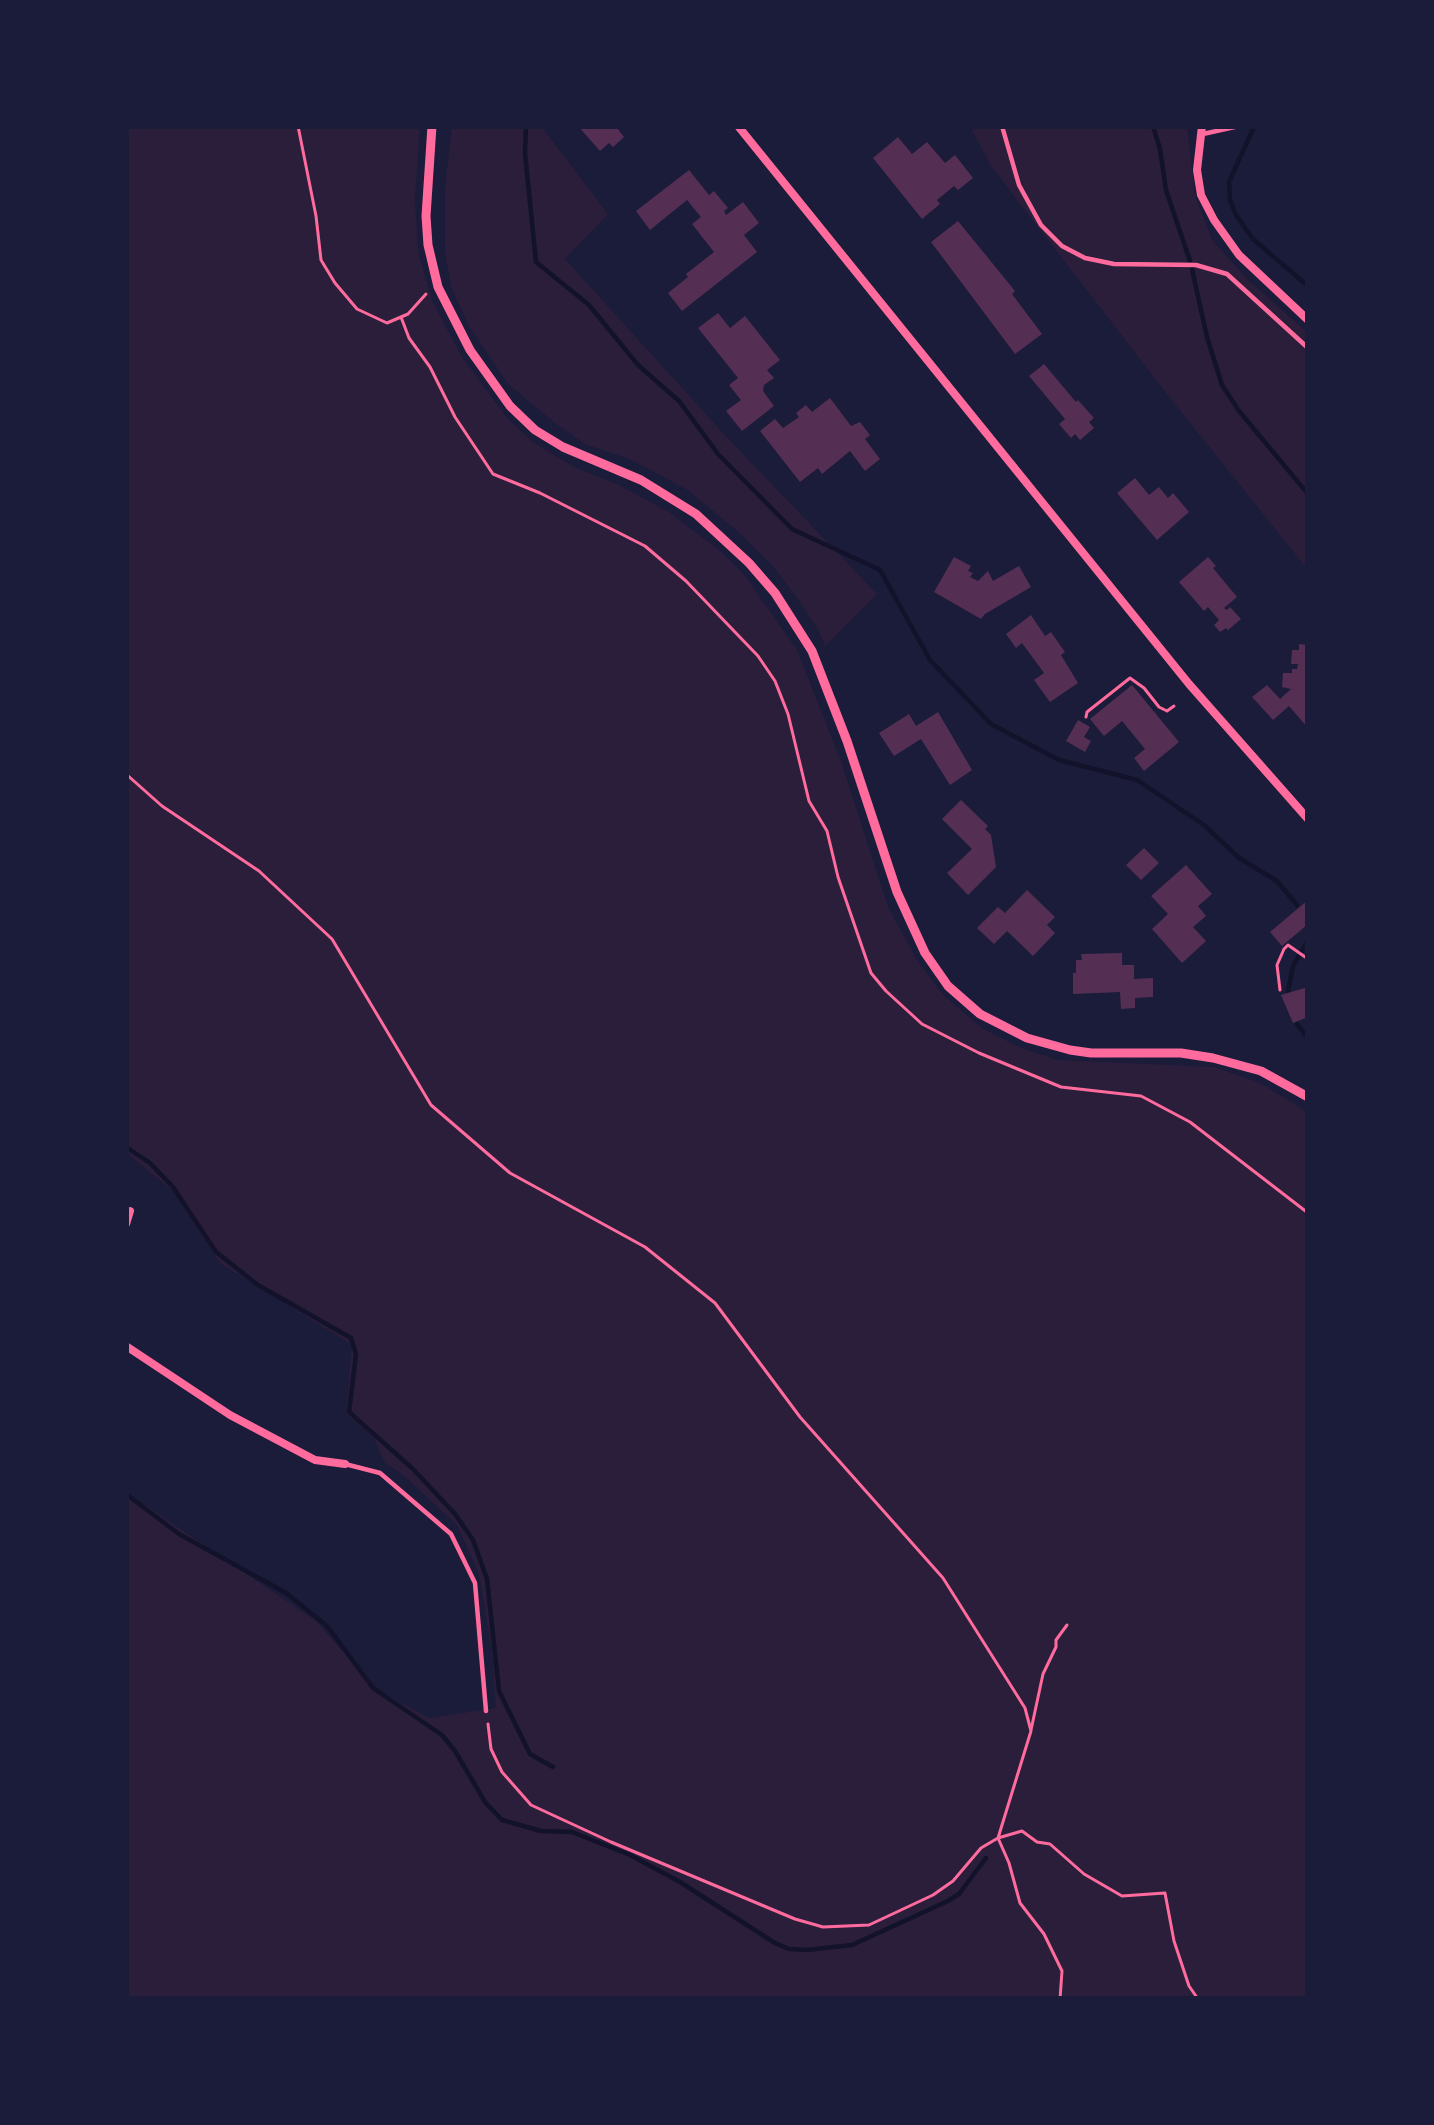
<!DOCTYPE html>
<style>
body{margin:0}
#map{position:relative;width:1434px;height:2125px;overflow:hidden;background:#1b1b3a;font-family:"Sofia Sans Condensed",sans-serif}
canvas{display:block}
.frame{position:absolute;inset:0;border:129px solid #1b1b3a;pointer-events:none}
</style>
<div id="map">
<canvas width="1434" height="2125"></canvas>
<div class="frame"></div>
</div>
<script>
const g = document.querySelector('canvas').getContext('2d');
g.lineJoin = 'round';
function fill(path, color) { g.fillStyle = color; g.fill(path, 'evenodd'); }
const poly = rows => new Path2D(rows.map(r => 'M' + r).join(''));
function stroke(path, color, width, dash) { g.strokeStyle = color; g.lineWidth = width; g.lineCap = dash ? 'butt' : 'round'; g.setLineDash(dash || []); g.stroke(path); }
const green = poly([
 [126,126,420,126,415,199,418,251,432,301,462,357,507,418,533,442,576,468,617,484,669,512,719,550,746,577,797,650,842,764,888,907,917,960,943,995,982,1028,1021,1048,1058,1060,1214,1067,1260,1083,1308,1112,1308,1999,126,1999,126,1492,316,1621,377,1690,429,1718,496,1708,492,1651,479,1574,457,1525,401,1473,385,1463,374,1438,346,1414,352,1345,220,1263,173,1191,126,1153],
 [452,126,541,126,608,214,565,259,723,433,877,594,825,646,818,629,792,591,772,565,737,531,688,490,630,459,585,444,555,423,509,385,469,326,451,287,445,253,445,188],
 [970,126,1187,126,1195,195,1212,240,1248,280,1308,333,1308,570,1170,398,991,166]
]);
const stream = poly([
 [526,126,525,153,536,262,589,305,638,365,679,401,718,454,792,529,880,570,930,660,991,724,1059,760,1137,780,1204,825,1239,858,1277,881,1297,905],
 [1153,126,1160,149,1166,190,1190,261],
 [1254,127,1229,182,1230,200,1236,215,1253,239,1308,286],
 [1192,269,1207,337,1222,385,1239,411,1308,494],
 [1288,991,1293,966,1308,940],
 [1297,1024,1308,1039],
 [126,1147,150,1163,173,1187,216,1252,258,1285,351,1338,356,1354,349,1412,413,1469,455,1514,473,1540,487,1579,499,1691,530,1754,553,1767],
 [126,1494,179,1534,286,1593,327,1626,373,1688,442,1735,455,1751,485,1802,502,1820,541,1831,572,1832,630,1855,680,1882,775,1943,789,1949,807,1950,852,1945,948,1901,959,1894,986,1858]
]);
const building = poly([
 [578,126,619,126,617,128,624,137,613,147,609,143,600,151],
 [898,137,912,154,927,142,945,163,955,155,973,178,958,190,954,186,937,200,940,204,922,219,873,158],
 [689,170,709,195,714,191,728,208,724,211,726,215,743,202,759,223,744,235,757,252,682,311,668,293,688,277,686,274,714,252,692,224,701,217,687,200,650,230,636,211],
 [958,221,1015,291,1012,294,1042,334,1015,354,931,242],
 [718,313,730,328,745,316,780,360,767,370,774,378,764,385,763,391,774,406,742,431,726,411,741,400,729,385,738,378,698,328],
 [1044,364,1076,402,1078,400,1094,418,1089,422,1094,428,1080,440,1075,434,1071,438,1059,424,1065,419,1029,376],
 [830,398,851,426,860,422,870,435,865,439,880,459,865,471,850,451,822,474,818,468,800,482,760,431,775,419,783,428,799,417,796,413,806,405,812,412],
 [1135,478,1149,495,1159,487,1168,498,1173,493,1189,512,1157,540,1117,493],
 [954,557,971,566,968,571,973,573,970,577,978,581,988,571,993,581,1019,566,1031,587,985,614,981,619,934,592],
 [1208,557,1216,566,1213,568,1237,597,1224,608,1227,610,1230,607,1241,619,1228,630,1226,628,1220,632,1214,625,1219,620,1208,607,1204,611,1179,582],
 [1031,615,1045,636,1051,632,1065,652,1061,655,1078,683,1050,702,1034,680,1044,673,1022,643,1016,648,1006,634],
 [1299,644,1308,645,1308,728,1289,706,1273,720,1252,697,1267,685,1280,699,1291,689,1282,687,1283,673,1292,673,1292,669,1297,669,1298,664,1291,664,1292,650,1299,650],
 [1132,685,1179,742,1144,771,1134,758,1145,749,1122,721,1104,736,1090,719],
 [938,712,972,770,950,785,921,739,894,756,879,733,909,714,916,726],
 [1078,720,1090,727,1084,737,1091,741,1085,752,1066,741],
 [961,800,988,826,985,829,991,835,996,867,968,895,947,873,972,849,942,819],
 [1144,848,1159,863,1141,880,1126,865],
 [1186,865,1212,894,1198,906,1206,916,1193,927,1206,941,1182,963,1152,929,1168,914,1151,896],
 [1027,890,1055,917,1047,925,1055,933,1033,956,1007,931,994,944,977,928,998,907,1005,913],
 [1308,900,1308,924,1282,946,1270,932],
 [1122,953,1122,965,1134,965,1134,979,1153,978,1153,997,1135,998,1135,1008,1121,1009,1120,992,1073,994,1073,973,1076,973,1076,960,1082,960,1081,954],
 [1308,987,1308,1017,1293,1023,1281,995]
]);
const path = poly([
 [298,126,316,216,321,260,335,283,357,309,387,323,408,314,426,294],
 [401,317,409,338,430,367,455,417,493,474,540,493,645,546,686,581,758,656,775,681,788,714,809,801,827,831,838,877,871,973,886,991,922,1024,979,1053,1061,1087,1141,1096,1190,1122,1308,1213],
 [1086,717,1087,712,1130,678,1144,688,1159,707,1167,711,1174,706],
 [126,774,162,806,259,871,332,939,431,1105,510,1173,645,1247,715,1303,800,1417,943,1578,1025,1708,1031,1731,998,1838,1009,1863,1020,1903,1044,1934,1062,1971,1060,1999],
 [1280,990,1277,965,1284,949,1288,945,1308,959],
 [488,1724,491,1749,502,1772,531,1805,611,1842,795,1919,823,1927,869,1925,933,1895,953,1881,981,1848,998,1838,1022,1831,1037,1842,1050,1844,1084,1874,1122,1896,1165,1893,1174,1941,1189,1986,1198,1999],
 [1031,1730,1043,1674,1056,1647,1056,1640,1067,1625]
]);
const service = poly([
 [1002,126,1019,185,1041,225,1062,246,1085,258,1114,264,1196,265,1227,274,1308,348],
 [1203,134,1239,126],
 [345,1464,380,1473,451,1534,475,1583,486,1711]
]);
const minor = poly([
 [738,126,1189,684,1308,819],
 [1202,126,1197,170,1201,195,1214,220,1239,255,1308,320],
 [126,1224,130,1211],
 [126,1346,230,1415,315,1460,345,1464]
]);
const tertiary = poly([
 [432,126,426,216,428,245,438,287,470,350,510,406,535,430,563,447,641,480,696,514,749,563,775,593,812,651,847,741,897,892,925,953,948,986,980,1014,1027,1038,1070,1050,1091,1053,1181,1053,1213,1058,1261,1071,1308,1097]
]);
fill(green, '#2a1e3b');
stroke(stream, '#12122b', 4.5);
fill(building, '#542f53');
stroke(path, '#ff6b9d', 3);
stroke(service, '#ff6b9d', 4.5);
stroke(minor, '#ff6b9d', 8);
stroke(tertiary, '#ff6b9d', 9);
</script>
